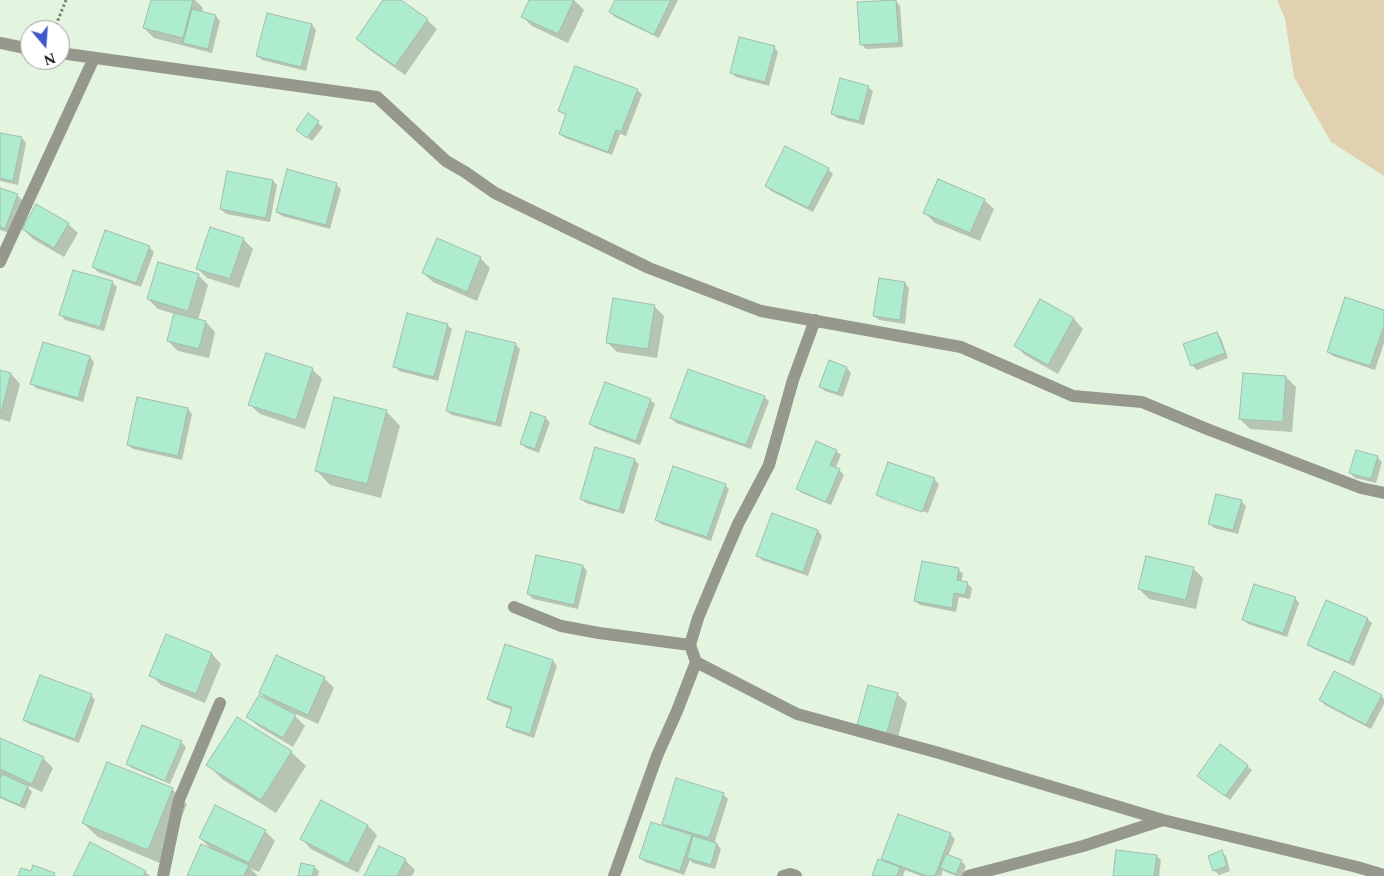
<!DOCTYPE html>
<style>
body{margin:0}
#map{position:relative;width:1384px;height:876px;overflow:hidden;background:#e4f5df;font-family:Spectral,serif}
canvas{display:block}
.north{position:absolute;left:20px;top:20px;width:50px;height:50px;box-sizing:border-box;background:#fff;border:1px solid #9fa19e;border-radius:50%;rotate:162deg;font-size:14px;font-weight:700;line-height:20px;text-align:center;color:#0f150d}
.north::after{content:'';display:block;margin:auto;width:18px;height:22px;background:#3e57ca;clip-path:polygon(50% 0,100% 100%,50% 72%,0 100%)}
</style>
<div id="map">
<canvas width="1384" height="876"></canvas>
<div class="north">N</div>
</div>
<script>
const g = document.querySelector('canvas').getContext('2d');
g.lineJoin = 'round';
function fill(path, color) { g.fillStyle = color; g.fill(path, 'evenodd'); }
const poly = rows => new Path2D(rows.map(r => 'M' + r).join(''));
function stroke(path, color, width, dash) { g.strokeStyle = color; g.lineWidth = width; g.lineCap = dash ? 'butt' : 'round'; g.setLineDash(dash || []); g.stroke(path); }
const green = poly([
 [1277,0,1384,0,1384,176,1331,142,1294,77,1285,19]
]);
const shadow = poly([
 [152,0,195,0,203,8,201,13,216,16,220,21,212,53,154,38,144,28],
 [384,0,398,0,427,20,437,29,405,75,367,48,358,38],
 [531,0,574,0,584,10,568,43,532,26,523,17],
 [616,0,678,0,659,38,615,17,610,12],
 [896,1,900,6,903,47,866,49,862,45],
 [312,25,316,30,306,71,262,60,258,56],
 [774,47,778,52,769,86,736,77,731,72],
 [868,87,873,91,864,125,837,118,832,113],
 [637,90,642,94,626,136,620,134,612,155,565,138,560,134,567,117,560,111],
 [308,115,323,127,312,141,303,134],
 [0,134,22,138,26,143,18,185,0,181],
 [828,169,833,174,813,212,771,191,766,186],
 [273,181,277,185,270,222,226,214,221,209],
 [336,184,341,189,330,229,282,216,277,212],
 [0,189,17,195,22,200,10,233,0,230],
 [984,200,994,209,980,241,935,223,925,213],
 [68,224,78,233,64,257,33,239,23,229],
 [243,239,253,249,239,288,207,278,197,268],
 [437,240,481,259,490,268,477,301,433,282,423,273],
 [149,247,154,252,141,287,98,272,93,267],
 [74,271,113,283,117,287,104,331,65,320,61,315],
 [198,275,208,285,198,320,206,322,215,332,209,358,178,351,168,341,175,314,158,309,148,299],
 [880,280,905,283,909,288,905,324,879,320,874,316],
 [1041,301,1074,319,1083,329,1058,374,1025,355,1015,345],
 [654,306,664,316,657,358,617,352,607,342],
 [1384,311,1384,343,1375,370,1333,356,1328,352],
 [447,325,452,329,438,381,399,371,395,366],
 [1216,333,1221,338,1228,358,1197,370,1192,365],
 [515,344,520,349,501,427,452,415,447,411],
 [90,357,94,362,83,402,36,388,31,383],
 [830,362,847,368,851,373,843,397,825,391,820,387],
 [312,369,322,379,305,429,260,414,250,405],
 [0,372,11,374,20,384,10,422,0,419],
 [1286,377,1296,387,1292,432,1250,429,1240,419],
 [764,397,769,401,751,449,676,423,671,418],
 [650,400,655,404,640,445,595,428,591,424],
 [188,409,192,414,182,460,133,449,128,445],
 [386,411,400,426,381,498,330,485,316,470],
 [545,418,550,422,539,453,526,448,522,444],
 [836,451,841,455,835,469,839,470,844,475,831,505,802,493,797,489],
 [1377,457,1382,462,1376,483,1355,478,1350,473],
 [634,460,639,464,624,514,586,503,581,499],
 [934,479,939,484,928,513,881,495,881,498,927,516,882,499,877,495],
 [725,485,729,489,711,541,661,524,656,519],
 [1241,501,1246,506,1238,534,1214,528,1209,523],
 [773,515,818,531,822,536,808,576,762,560,758,555],
 [583,566,587,571,578,609,533,599,528,594],
 [1193,568,1203,578,1196,609,1149,599,1139,589],
 [958,569,963,574,961,582,967,583,972,588,970,599,959,597,956,612,920,605,915,601],
 [1295,598,1299,603,1287,637,1248,624,1244,619],
 [1367,619,1372,623,1354,666,1314,649,1309,644],
 [167,636,212,654,221,664,205,703,161,685,151,675],
 [505,646,553,661,557,666,534,738,513,731,508,727,513,710,493,703,488,699],
 [324,678,334,688,318,724,287,710,286,712,295,716,305,726,293,747,258,726,248,717,268,701,260,693],
 [897,694,907,703,896,745,867,738],
 [91,695,95,700,79,743,29,724,24,720],
 [1381,696,1384,699,1384,704,1371,729,1325,705,1320,700],
 [0,739,43,758,53,768,42,792,26,785,32,792,25,809,0,798],
 [181,742,186,747,170,784,132,768,127,764],
 [291,752,306,766,276,813,222,779,208,765],
 [1247,766,1252,770,1230,800,1203,780],
 [172,789,187,804,162,864,98,837,83,823],
 [723,794,728,799,714,844,717,844,721,849,715,869,693,863,690,860,684,875,645,862,640,858,669,829,663,823],
 [321,802,368,826,377,835,358,873,311,849,302,839],
 [899,815,950,834,955,839,948,856,961,861,966,866,962,876,956,876,946,872,943,870,941,876,921,876,905,870,903,876,873,876,881,862],
 [265,831,275,841,259,872,250,868,258,876,188,876,213,851,200,838],
 [1221,852,1226,856,1230,871,1219,875,1214,870],
 [1156,856,1161,860,1159,876,1114,876],
 [405,860,415,870,412,876,365,876],
 [314,867,319,871,318,876,300,876],
 [145,872,150,876,74,876]
]);
const building = poly([
 [151,0,193,0,183,38,143,28,151,0],
 [383,0,401,0,428,19,395,66,356,39,383,0],
 [529,0,574,0,558,34,521,17,529,0],
 [615,0,671,0,654,35,609,12,615,0],
 [896,0,899,43,860,45,857,2,896,0],
 [192,9,216,15,208,49,183,43,192,9],
 [267,13,312,24,301,67,256,56,267,13],
 [739,37,775,46,765,82,730,73,739,37],
 [575,66,638,89,621,132,616,130,608,152,559,134,566,114,558,111,575,66],
 [840,78,869,86,859,121,831,114,840,78],
 [308,113,319,121,307,138,296,130,308,113],
 [0,133,22,137,13,181,0,178,0,133],
 [785,146,829,168,808,208,765,186,785,146],
 [287,169,337,183,326,225,276,212,287,169],
 [227,171,273,180,266,218,220,209,227,171],
 [938,179,985,199,970,233,923,213,938,179],
 [0,188,18,194,5,229,0,227,0,188],
 [36,204,69,223,54,248,22,229,36,204],
 [210,227,244,238,230,279,196,269,210,227],
 [105,230,150,246,136,283,92,267,105,230],
 [437,238,481,257,467,292,422,273,437,238],
 [158,262,199,274,188,311,147,299,158,262],
 [73,270,113,281,100,327,59,315,73,270],
 [879,278,905,282,900,320,873,316,879,278],
 [1345,297,1384,310,1384,326,1370,366,1327,352,1345,297],
 [613,298,655,305,648,349,606,343,613,298],
 [1040,299,1074,318,1048,365,1014,346,1040,299],
 [174,313,206,321,199,349,167,341,174,313],
 [407,313,448,324,434,377,393,367,407,313],
 [466,331,516,343,496,423,446,411,466,331],
 [1217,332,1225,353,1191,366,1183,344,1217,332],
 [43,342,90,356,78,398,30,384,43,342],
 [266,353,313,368,296,420,248,405,266,353],
 [829,360,847,367,838,393,819,387,829,360],
 [688,369,765,396,746,445,670,418,688,369],
 [0,370,11,373,1,413,0,412,0,370],
 [1243,373,1286,376,1283,422,1239,419,1243,373],
 [605,382,651,399,636,441,589,424,605,382],
 [137,397,188,408,178,456,127,445,137,397],
 [334,397,387,410,367,484,315,471,334,397],
 [531,412,546,417,535,449,520,444,531,412],
 [816,441,837,450,830,465,840,469,826,502,796,489,816,441],
 [595,447,635,459,619,511,580,499,595,447],
 [1356,450,1378,456,1371,479,1349,473,1356,450],
 [888,462,935,478,922,512,876,495,888,462],
 [673,466,726,484,707,537,655,520,673,466],
 [1216,494,1242,500,1233,530,1208,524,1216,494],
 [772,513,818,530,803,572,756,556,772,513],
 [536,555,583,565,574,605,527,594,536,555],
 [1146,556,1194,567,1186,600,1138,589,1146,556],
 [922,561,959,568,957,580,968,582,965,595,954,593,952,608,914,601,922,561],
 [1254,584,1296,597,1283,633,1242,620,1254,584],
 [1326,600,1368,618,1349,662,1307,645,1326,600],
 [166,634,212,653,196,694,149,676,166,634],
 [505,644,553,660,530,734,506,727,512,707,487,699,505,644],
 [276,655,325,677,308,715,259,693,276,655],
 [1334,671,1382,695,1366,725,1319,700,1334,671],
 [40,675,92,694,75,739,23,720,40,675],
 [868,685,898,693,886,736,856,729,868,685],
 [259,695,296,715,283,738,246,717,259,695],
 [237,717,292,751,261,800,206,765,237,717],
 [142,725,182,741,165,781,126,764,142,725],
 [0,738,44,757,32,784,0,769,0,738],
 [1220,744,1248,765,1225,796,1197,776,1220,744],
 [107,762,173,788,148,850,82,823,107,762],
 [2,774,28,786,20,805,0,797,0,778,2,774],
 [676,778,724,793,709,838,662,824,676,778],
 [321,800,368,825,348,864,300,839,321,800],
 [215,805,266,830,249,863,199,838,215,805],
 [898,814,951,833,935,876,927,876,881,859,898,814],
 [651,822,692,835,680,871,639,858,651,822],
 [693,836,717,843,711,865,687,858,693,836],
 [90,842,146,871,143,876,73,876,90,842],
 [201,844,249,865,244,876,187,876,201,844],
 [379,846,406,859,397,876,364,876,379,846],
 [1116,850,1157,855,1154,876,1113,876,1116,850],
 [1222,850,1227,866,1213,871,1208,856,1222,850],
 [946,854,962,860,956,874,940,868,946,854],
 [878,859,900,867,897,876,872,876,878,859],
 [301,863,315,866,312,876,298,876,301,863],
 [33,865,55,873,54,876,18,876,21,868,31,871,33,865]
]);
const path = poly([
 [54,30,66,0]
]);
const minor = poly([
 [0,43,30,49],
 [60,53,377,97,446,161,465,172,495,193,649,268,761,311,961,347,1073,396,1142,402,1207,429,1361,488,1384,493],
 [0,262,94,58],
 [514,607,561,626,599,633,690,645,696,662,677,711,657,756,614,876],
 [690,645,698,618,719,568,738,524,769,465,793,380,815,320],
 [696,662,797,714,939,753,1163,820,1357,867,1384,875],
 [163,876,179,800,220,703],
 [783,876,790,874,796,876],
 [968,876,1083,846,1163,820]
]);
fill(green, '#e1d1b0');
fill(shadow, '#0003');
fill(building, '#adeccf');
stroke(building, '#a1bcaf', 1);
stroke(path, '#768273', 3, [2.5, 2.5]);
stroke(minor, '#96988d', 12);
</script>
